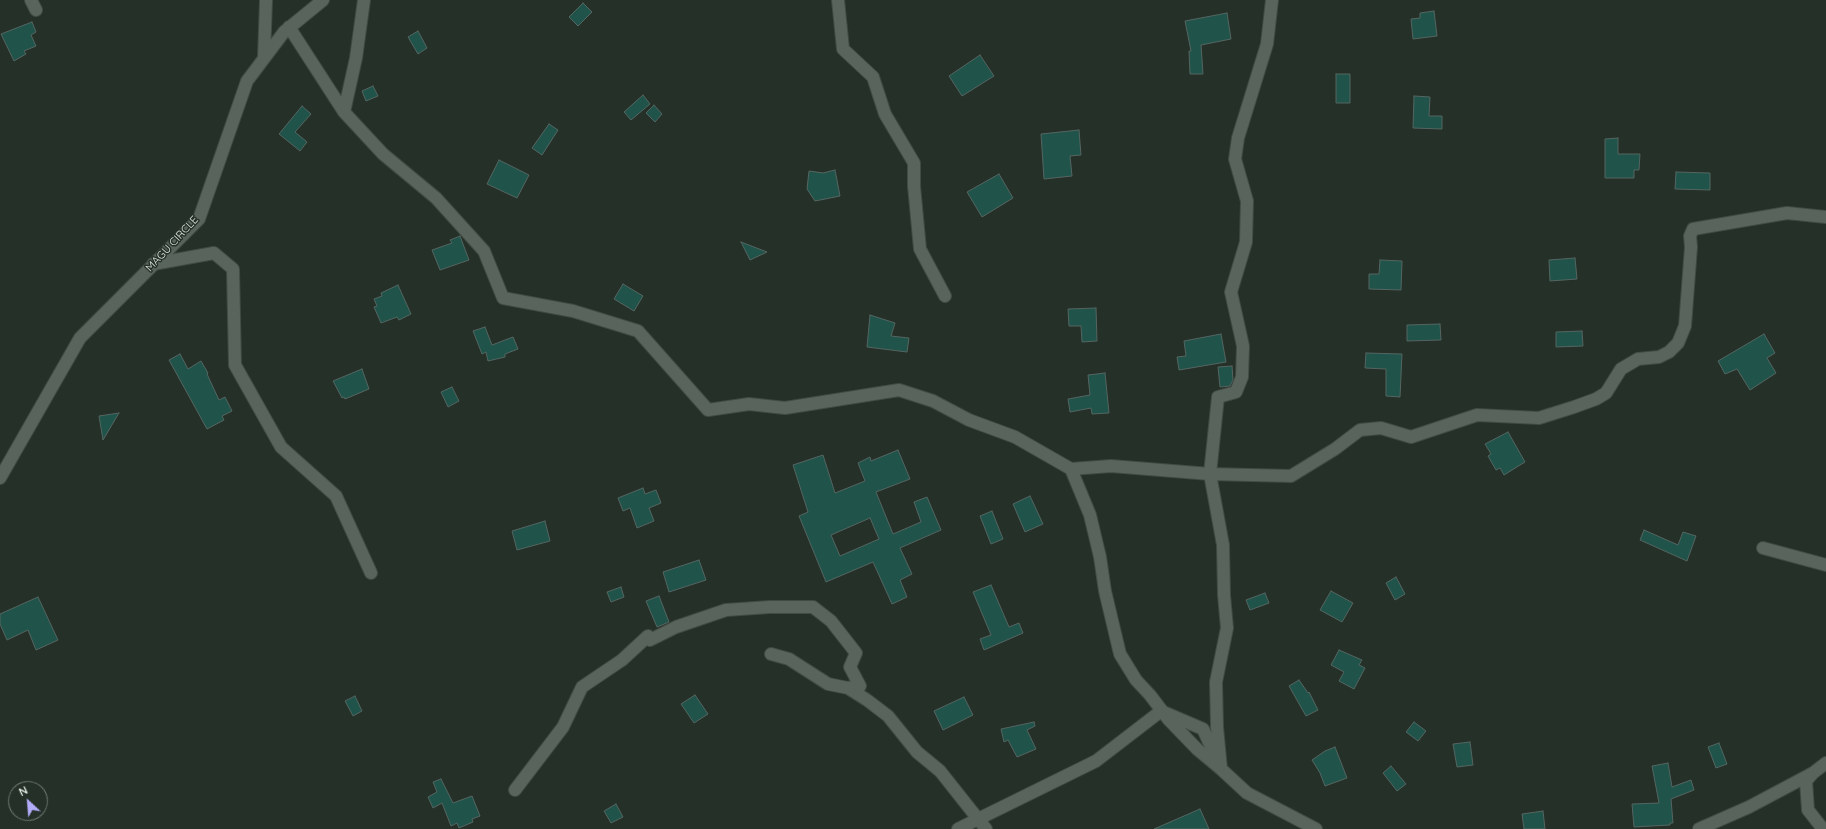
<!DOCTYPE html>
<style>
body{margin:0}
#map{position:relative;width:1826px;height:829px;overflow:hidden;background:#253028;font-family:Quicksand,sans-serif}
canvas{display:block}
.north{position:absolute;left:8px;top:781px;width:40px;height:40px;box-sizing:border-box;background:#253028;border:1px solid #717b74;border-radius:50%;rotate:334deg;font-size:11px;font-weight:700;line-height:16px;text-align:center;color:#e4ebe6}
.north::after{content:'';display:block;margin:auto;width:14px;height:18px;background:#b3acf9;clip-path:polygon(50% 0,100% 100%,50% 72%,0 100%)}
</style>
<div id="map">
<canvas width="1826" height="829"></canvas>
<div class="north">N</div>
</div>
<script>
const g = document.querySelector('canvas').getContext('2d');
g.lineJoin = 'round';
function fill(path, color) { g.fillStyle = color; g.fill(path, 'evenodd'); }
const poly = rows => new Path2D(rows.map(r => 'M' + r).join(''));
function stroke(path, color, width, dash) { g.strokeStyle = color; g.lineWidth = width; g.lineCap = dash ? 'butt' : 'round'; g.setLineDash(dash || []); g.stroke(path); }
function label(font, color, halo, rows, align = 'center') {
  g.font = font + ' Quicksand,sans-serif'; g.lineWidth = 3; g.setLineDash([]); g.textBaseline = 'middle'; g.strokeStyle = halo; g.fillStyle = color; for (const [text, x, y, turn = 0] of rows) {
    g.save(); g.translate(x, y); g.rotate((+turn || 0) * Math.PI / 180); g.textAlign = isNaN(turn) ? turn : align; if (halo) g.strokeText(text, 0, 0); g.fillText(text, 0, 0); g.restore();
  }
}
const building = poly([
 [583,3,592,12,578,26,569,17,583,3],
 [1434,11,1437,36,1413,39,1411,19,1420,18,1420,13,1434,11],
 [1227,13,1231,39,1201,45,1203,74,1190,74,1189,51,1191,51,1185,21,1227,13],
 [32,22,36,32,31,35,36,46,24,51,26,54,14,61,1,34,32,22],
 [418,31,427,48,418,54,408,37,418,31],
 [980,55,994,76,962,96,949,76,980,55],
 [1336,74,1350,74,1350,103,1336,103,1336,74],
 [373,86,378,96,366,101,362,91,373,86],
 [643,95,650,104,631,120,624,112,643,95],
 [1414,96,1430,97,1429,116,1442,116,1442,129,1413,128,1414,96],
 [654,105,662,114,655,122,646,113,654,105],
 [302,106,311,114,295,132,307,142,300,151,279,134,302,106],
 [549,124,558,130,542,155,532,148,549,124],
 [1079,130,1081,155,1070,156,1072,176,1044,179,1041,134,1079,130],
 [1618,138,1618,154,1640,154,1639,170,1634,170,1634,178,1605,178,1605,139,1618,138],
 [499,160,529,175,517,198,487,184,499,160],
 [835,170,840,196,815,201,807,189,809,171,823,173,835,170],
 [1676,172,1710,173,1710,190,1675,189,1676,172],
 [999,174,1013,198,982,217,967,192,999,174],
 [460,236,469,260,440,270,432,250,452,243,450,240,460,236],
 [741,242,767,252,750,260,741,242],
 [1575,258,1577,279,1550,281,1549,260,1575,258],
 [1380,260,1402,261,1401,290,1369,289,1369,274,1379,274,1380,260],
 [623,284,643,296,634,311,614,299,623,284],
 [398,285,411,314,399,320,397,317,381,323,374,307,377,306,374,299,382,296,381,293,398,285],
 [1096,308,1097,341,1082,342,1081,326,1069,326,1068,309,1096,308],
 [870,315,895,323,891,336,909,338,907,352,867,347,870,315],
 [1440,324,1441,340,1407,341,1407,325,1440,324],
 [485,327,492,345,513,337,518,349,505,354,505,357,488,361,486,352,482,354,473,331,485,327],
 [1582,331,1583,346,1556,347,1556,332,1582,331],
 [1221,334,1226,362,1179,370,1177,357,1186,356,1184,341,1221,334],
 [1764,334,1775,353,1767,358,1776,373,1750,390,1737,369,1725,374,1718,361,1764,334],
 [1366,353,1402,354,1400,397,1386,396,1386,369,1365,368,1366,353],
 [180,354,188,369,201,361,208,373,207,374,219,400,225,397,232,411,222,416,224,420,207,429,169,360,180,354],
 [1232,366,1233,380,1230,386,1220,387,1218,367,1232,366],
 [362,369,369,389,345,399,344,397,342,398,333,381,362,369],
 [1105,373,1109,413,1092,414,1091,408,1070,412,1068,399,1090,395,1088,375,1105,373],
 [452,387,459,401,448,407,441,392,452,387],
 [119,413,103,440,99,416,119,413],
 [1508,432,1525,462,1504,475,1500,468,1496,470,1488,456,1491,454,1485,444,1508,432],
 [898,450,910,479,876,492,893,534,921,522,914,502,927,497,941,530,900,548,912,574,900,580,907,597,892,604,873,562,826,582,799,516,808,512,793,465,823,455,835,493,865,481,858,463,870,457,871,461,898,450],
 [870,518,879,539,840,556,831,535,870,518],
 [643,488,645,494,656,490,661,503,649,508,654,521,637,528,630,508,623,511,618,498,643,488],
 [1030,496,1043,524,1025,532,1013,504,1030,496],
 [992,511,1003,539,991,544,980,516,992,511],
 [545,521,550,541,517,550,512,531,545,521],
 [1644,530,1678,545,1683,532,1696,536,1687,561,1640,540,1644,530],
 [699,560,706,580,669,592,663,572,699,560],
 [1396,577,1405,594,1395,600,1386,583,1396,577],
 [991,585,1009,627,1019,623,1023,633,984,650,980,639,991,635,973,592,991,585],
 [621,587,624,597,611,602,607,592,621,587],
 [1331,591,1353,603,1342,622,1320,610,1331,591],
 [1265,593,1269,603,1250,610,1246,600,1265,593],
 [659,596,669,622,657,627,646,601,659,596],
 [38,597,58,640,36,650,28,630,7,640,0,624,0,614,38,597],
 [1339,650,1362,660,1359,665,1365,668,1354,689,1339,681,1344,672,1331,665,1339,650],
 [1299,680,1308,693,1309,692,1318,710,1306,716,1289,686,1299,680],
 [695,695,708,714,694,723,681,704,695,695],
 [355,696,362,711,353,716,345,701,355,696],
 [964,697,973,715,943,730,934,711,964,697],
 [1034,722,1035,726,1027,730,1036,749,1017,757,1008,740,1004,742,1001,729,1034,722],
 [1414,722,1426,731,1418,741,1406,732,1414,722],
 [1470,742,1473,765,1457,767,1453,744,1470,742],
 [1719,743,1727,764,1716,768,1708,747,1719,743],
 [1335,747,1347,778,1325,786,1320,773,1312,760,1325,751,1335,747],
 [1668,763,1672,787,1691,780,1694,790,1671,799,1673,823,1670,823,1670,825,1634,827,1632,804,1659,803,1652,766,1668,763],
 [1391,766,1406,784,1397,791,1383,773,1391,766],
 [441,779,453,803,472,796,480,816,472,819,473,822,459,828,457,823,451,826,442,803,433,808,428,797,437,792,433,782,441,779],
 [616,804,623,817,611,823,604,811,616,804],
 [1200,809,1209,829,1154,829,1200,809],
 [1543,811,1545,829,1524,829,1522,814,1543,811]
]);
const street = poly([
 [31,0,36,10],
 [364,0,356,58,344,112,383,154,436,198,484,251,503,298,573,311,638,331,708,410,749,404,785,408,899,390,933,401,969,420,1015,437,1071,469,1090,515,1100,557,1105,591,1120,654,1136,680,1150,695,1169,720,1197,749,1221,769,1247,793,1316,829],
 [838,0,843,49,873,77,885,114,914,163,914,186,920,249,945,296],
 [289,27,344,112],
 [264,58,266,0],
 [153,264,214,253,233,269,235,365,281,447,336,496,371,573],
 [1071,469,1111,466,1210,474,1291,476,1335,449,1360,430,1381,428,1411,437,1477,415,1539,418,1574,407,1596,399,1606,393,1621,369,1638,359,1659,357,1669,352,1678,343,1685,326,1691,247,1690,236,1693,229,1787,213,1826,217],
 [0,478,80,338,199,219,247,81,284,32,323,0],
 [1763,548,1826,565],
 [650,640,676,627,726,610,770,607,813,607,831,621,856,653,850,667,860,686,848,688,867,700,888,716,917,752,940,771,986,829],
 [771,654,789,659,828,684,848,688],
 [1221,769,1217,727,1216,682,1227,628,1224,595,1223,545,1210,474,1218,397,1236,392,1242,377,1243,346,1231,292,1246,242,1247,201,1235,159,1238,138,1267,44,1272,0],
 [1813,773,1806,781,1808,810,1823,829],
 [515,790,563,727,582,687,622,660,648,636],
 [958,829,1096,761,1161,711,1203,729,1217,760],
 [1699,829,1749,807,1813,773,1826,763]
]);
const streetNames = [
 ["MAGU CIRCLE",172,244,-47]
];
fill(building, '#20544b');
stroke(building, '#556561', 1);
stroke(street, '#414b44', 14);
stroke(street, '#59655c', 12);
label('11px', '#e4ebe6', '#253028', streetNames);
</script>
